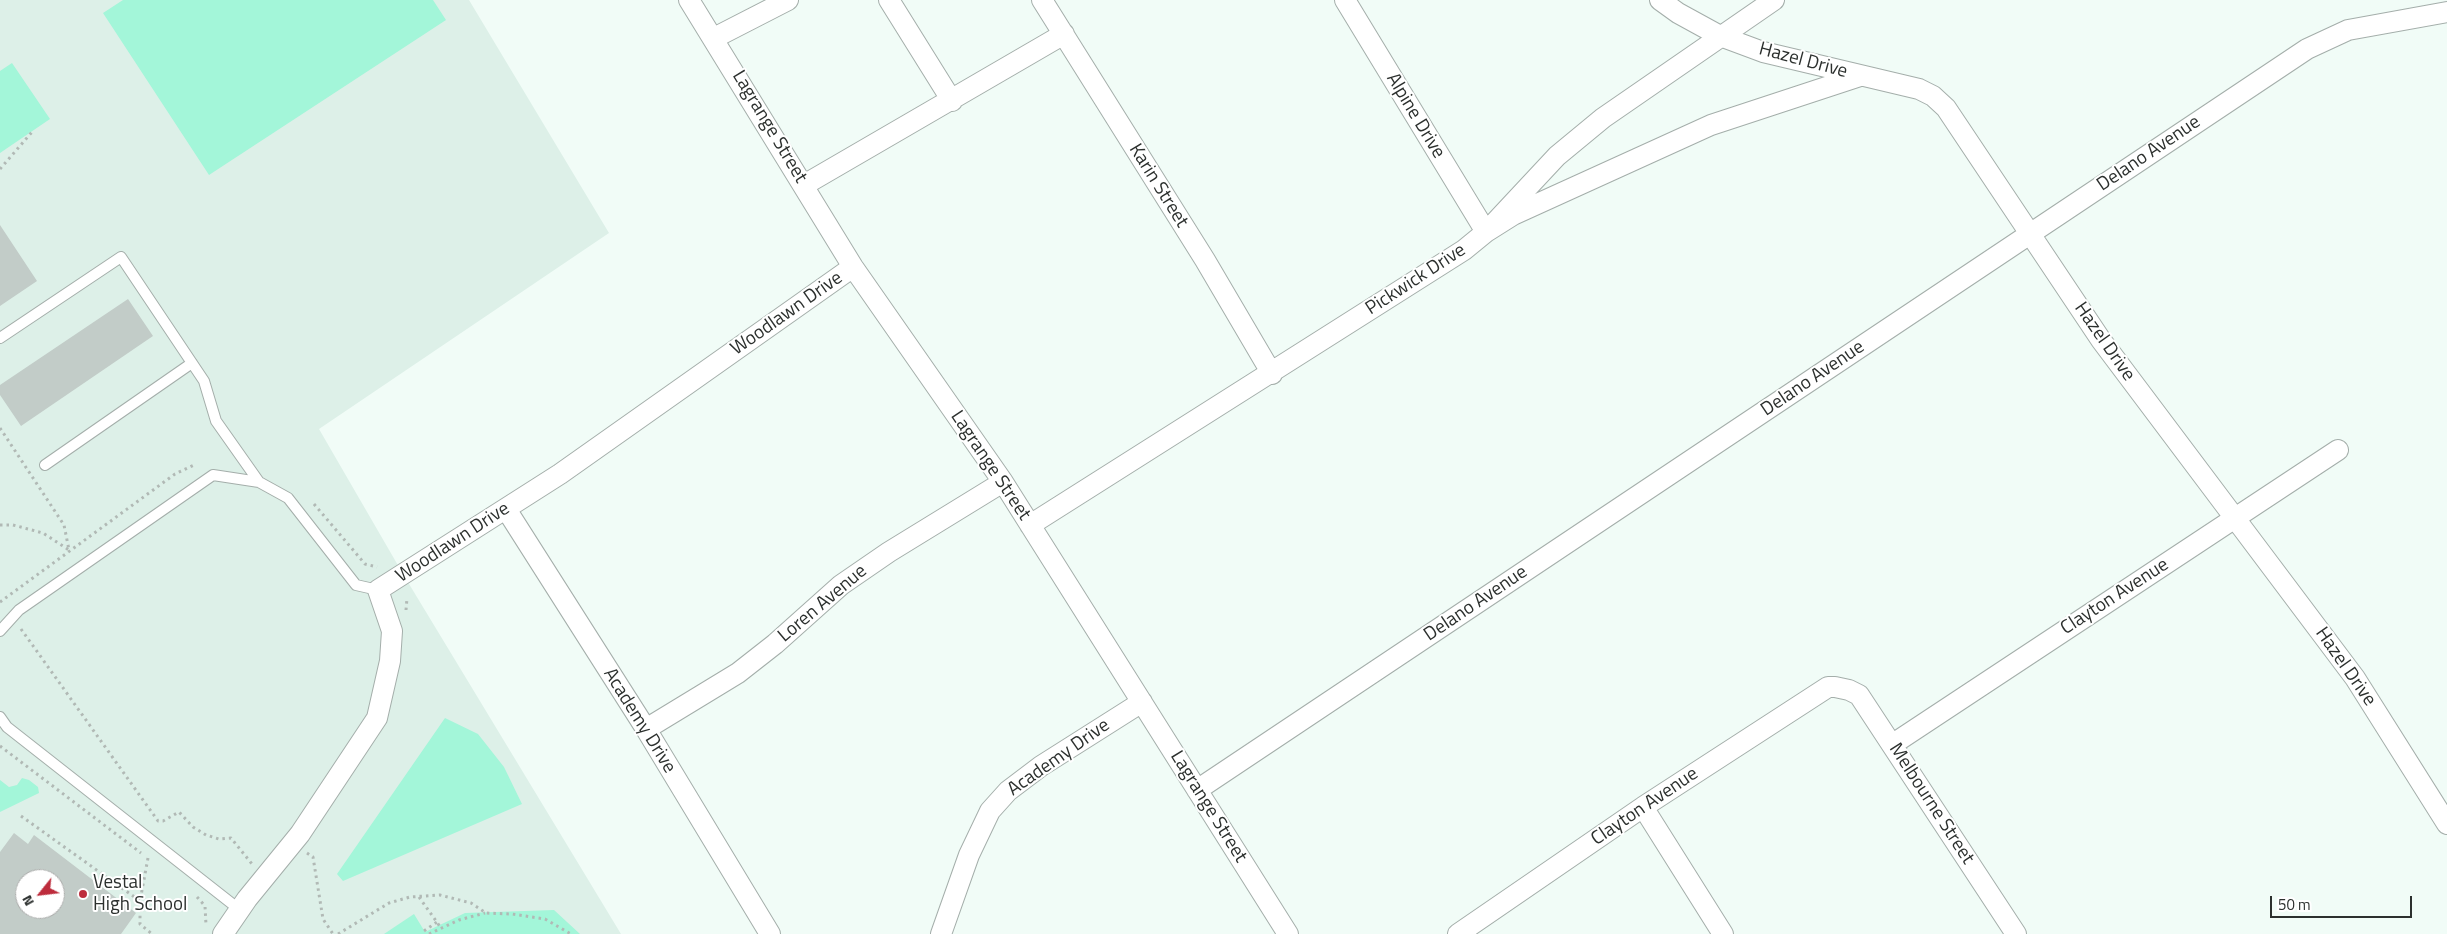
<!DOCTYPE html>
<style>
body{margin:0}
#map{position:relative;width:2447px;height:934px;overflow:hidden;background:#f1fcf7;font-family:"Titillium Web",sans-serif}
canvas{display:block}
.north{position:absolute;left:15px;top:869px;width:50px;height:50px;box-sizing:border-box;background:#fff;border:1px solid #abacab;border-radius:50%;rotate:241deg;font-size:14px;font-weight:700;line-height:20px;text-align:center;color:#2c302e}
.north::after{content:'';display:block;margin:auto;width:18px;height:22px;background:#bd2c3c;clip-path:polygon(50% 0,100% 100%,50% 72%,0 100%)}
.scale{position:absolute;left:2270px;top:896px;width:142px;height:22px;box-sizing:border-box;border:2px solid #2c302e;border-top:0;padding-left:6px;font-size:15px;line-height:18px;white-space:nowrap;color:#2c302e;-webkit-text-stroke:4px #fff;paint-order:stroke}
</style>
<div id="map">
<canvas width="2447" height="934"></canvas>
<div class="north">N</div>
<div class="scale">50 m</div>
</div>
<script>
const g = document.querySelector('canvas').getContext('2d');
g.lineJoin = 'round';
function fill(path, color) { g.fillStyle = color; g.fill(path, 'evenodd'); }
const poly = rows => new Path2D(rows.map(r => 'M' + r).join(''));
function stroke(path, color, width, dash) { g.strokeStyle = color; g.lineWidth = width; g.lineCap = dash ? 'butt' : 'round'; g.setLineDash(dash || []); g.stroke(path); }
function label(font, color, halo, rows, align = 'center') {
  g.font = font + ' "Titillium Web",sans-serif'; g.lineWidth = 4; g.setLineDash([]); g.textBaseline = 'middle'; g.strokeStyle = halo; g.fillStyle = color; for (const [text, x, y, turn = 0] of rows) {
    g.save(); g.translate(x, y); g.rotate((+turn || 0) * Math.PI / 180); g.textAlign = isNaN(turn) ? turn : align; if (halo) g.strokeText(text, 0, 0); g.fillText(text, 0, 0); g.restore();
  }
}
const built = poly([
 [0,0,469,0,609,233,319,429,403,574,621,934,0,934],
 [25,879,55,879,55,909,25,909]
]);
const green = poly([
 [123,0,433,0,446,20,209,175,103,13],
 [12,63,50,119,0,153,0,71],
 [445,718,478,734,504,767,522,804,343,881,337,874],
 [22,778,29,780,38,787,39,793,0,812,0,780,9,787,17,785],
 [554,910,580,934,384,934,414,914,425,932,465,913]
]);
const building = poly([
 [0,225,37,281,0,306],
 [128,299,153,336,21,426,0,395,0,385],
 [14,833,28,844,34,835,136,913,121,934,0,934,0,852],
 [25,879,55,879,55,909,25,909]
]);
const path = poly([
 [0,169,32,132],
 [0,428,64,525,69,550],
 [314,504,365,564,377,567],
 [0,525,13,525,43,533,69,550],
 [0,602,175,474,196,464],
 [406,610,407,598],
 [21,629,158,821,163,821,179,812,193,827,206,835,219,839,231,838,252,864],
 [0,746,141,853],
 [21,816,140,901],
 [307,853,313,857,323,919,333,934],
 [148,858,140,901,140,924,152,934],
 [197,897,205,906,206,925],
 [419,897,441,928],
 [424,931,437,922],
 [338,934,389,903,410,897,440,895,471,903,486,913,512,914,545,919,571,934],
 [429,934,459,920,485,913]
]);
const service = poly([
 [0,338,121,257,204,381,216,421,259,482],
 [45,465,192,363],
 [0,631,19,610,213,475,259,482,288,498,356,585,378,590],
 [0,717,7,727,240,910]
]);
const minor = poly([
 [689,0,853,267,1003,482,1288,934],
 [889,0,952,101],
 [1042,0,1205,260,1272,374],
 [1345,0,1486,232,1513,215,1711,125,1860,76],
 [1660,0,1678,13,1720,36,1763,52,1919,89,1933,96,1946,108,2101,340,2355,678,2447,824],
 [714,38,788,0],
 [804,185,1064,34],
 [506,509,646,729,770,934],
 [1030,525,1464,250,1486,232,1557,156,1603,118,1774,0],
 [646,729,738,673,775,644,841,585,889,552,1003,482],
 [1893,744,2338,450],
 [1197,790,2307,49,2348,30,2447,12],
 [1643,807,1723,934],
 [223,934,247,899,300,834,377,718,390,661,392,631,378,590,560,474,853,267],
 [941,934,969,855,990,811,1008,791,1041,766,1142,702],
 [1458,934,1643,807,1828,687,1835,687,1849,690,1859,695,2016,934]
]);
const markers = [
 [83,894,5,"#bd2c3c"]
];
const streetNames = [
 ["Hazel Drive",1803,61,15],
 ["Alpine Drive",1415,116,59],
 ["Lagrange Street",769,127,59],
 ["Delano Avenue",2149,154,-34],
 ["Karin Street",1158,186,58],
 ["Pickwick Drive",1416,280,-33],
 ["Woodlawn Drive",787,314,-35],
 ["Hazel Drive",2104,342,55],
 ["Delano Avenue",1813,379,-34],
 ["Lagrange Street",990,466,56],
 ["Woodlawn Drive",453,543,-33],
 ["Clayton Avenue",2115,597,-33],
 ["Loren Avenue",823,604,-40],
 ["Delano Avenue",1476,604,-34],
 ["Hazel Drive",2345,667,55],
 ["Academy Drive",639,721,58],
 ["Academy Drive",1059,758,-35],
 ["Melbourne Street",1931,804,57],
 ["Lagrange Street",1208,807,58],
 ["Clayton Avenue",1645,807,-34]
];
const poiNames = [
 ["Vestal",93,883],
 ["High School",93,905]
];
fill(built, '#ddf0e8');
fill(green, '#a3f6d9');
fill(building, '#c2ccc8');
stroke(service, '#a4aeaa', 12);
stroke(minor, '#a4aeaa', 22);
stroke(path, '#b1b9b5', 3, [2.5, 4]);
stroke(service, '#fff', 10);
stroke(minor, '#fff', 20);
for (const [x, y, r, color] of markers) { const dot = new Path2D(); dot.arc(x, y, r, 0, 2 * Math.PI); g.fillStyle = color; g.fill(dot); stroke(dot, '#fff', 2); }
label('19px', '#2c302e', '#fff', streetNames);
label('19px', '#2c302e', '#fff', poiNames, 'left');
</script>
